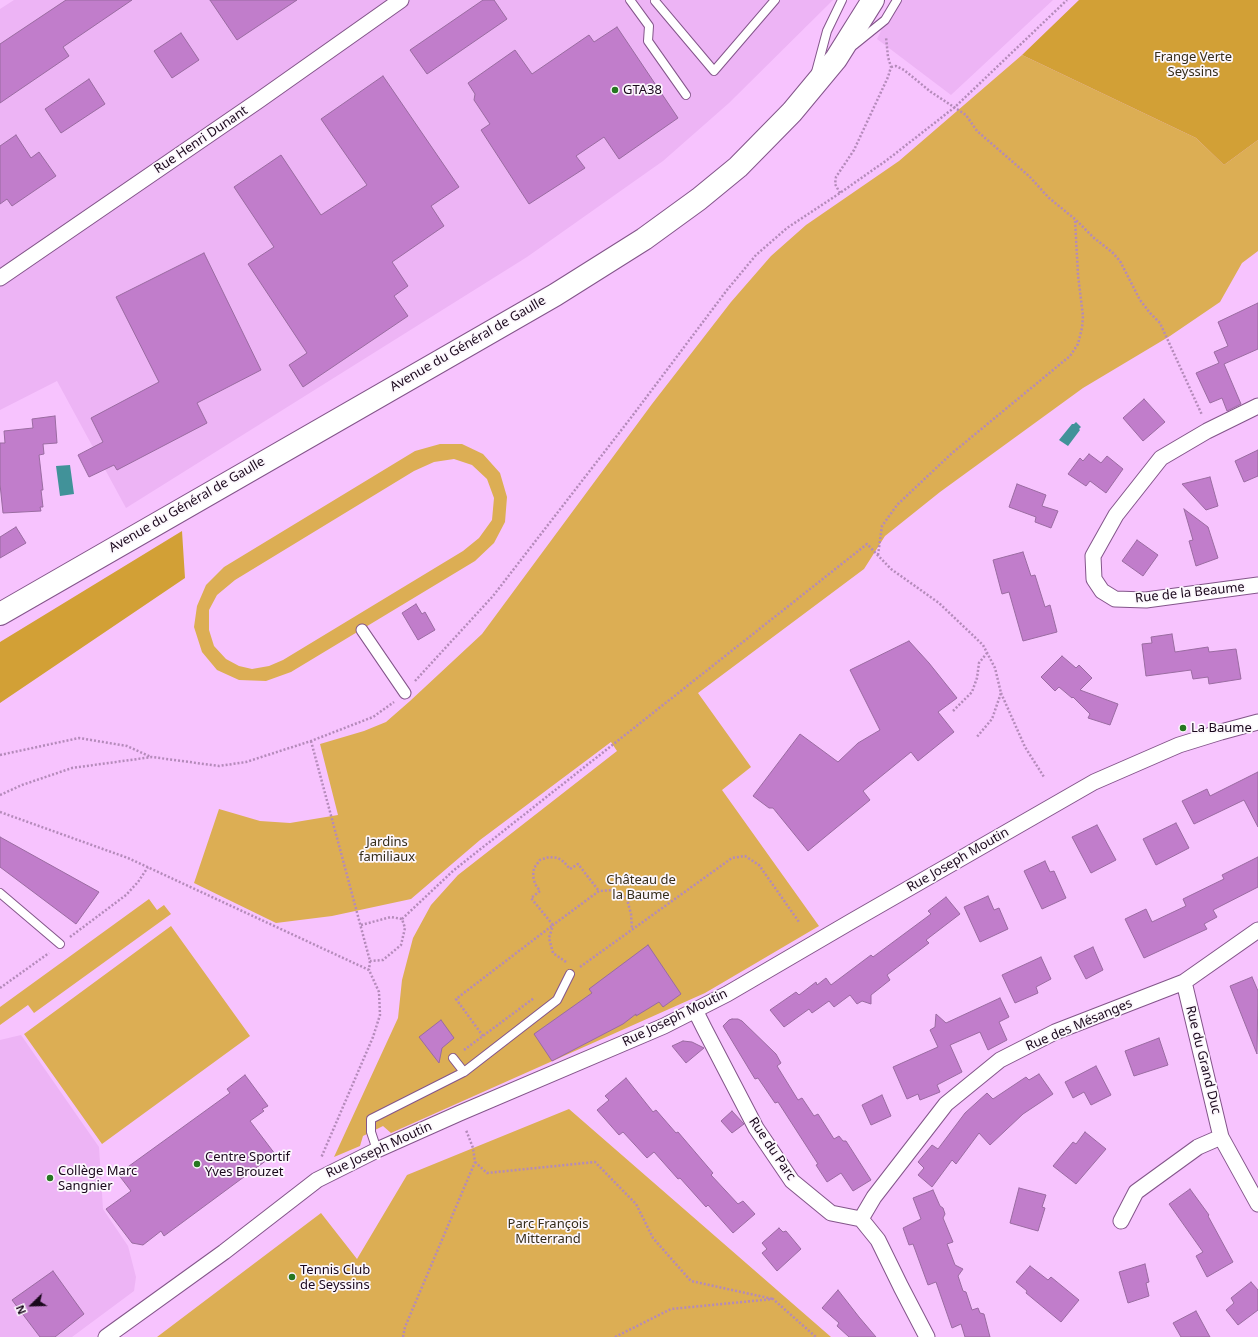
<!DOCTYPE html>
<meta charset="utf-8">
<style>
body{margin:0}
#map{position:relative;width:1258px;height:1337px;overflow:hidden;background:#f7c3fe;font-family:"Noto Sans",sans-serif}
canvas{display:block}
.north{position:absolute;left:12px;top:1285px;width:40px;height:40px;-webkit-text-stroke:3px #fcf7fd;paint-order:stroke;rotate:247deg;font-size:11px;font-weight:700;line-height:16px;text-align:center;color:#1a081c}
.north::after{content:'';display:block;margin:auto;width:14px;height:18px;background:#1a081c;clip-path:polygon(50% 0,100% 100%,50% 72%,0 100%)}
</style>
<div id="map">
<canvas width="1258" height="1337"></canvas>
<div class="north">N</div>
</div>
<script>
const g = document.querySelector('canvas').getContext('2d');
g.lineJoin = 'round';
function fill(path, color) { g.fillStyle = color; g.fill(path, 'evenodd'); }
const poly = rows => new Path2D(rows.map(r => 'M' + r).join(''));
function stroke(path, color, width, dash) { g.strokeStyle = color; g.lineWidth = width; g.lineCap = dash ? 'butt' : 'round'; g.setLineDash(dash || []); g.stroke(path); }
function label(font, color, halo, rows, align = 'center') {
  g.font = font + ' "Noto Sans",sans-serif'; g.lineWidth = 3.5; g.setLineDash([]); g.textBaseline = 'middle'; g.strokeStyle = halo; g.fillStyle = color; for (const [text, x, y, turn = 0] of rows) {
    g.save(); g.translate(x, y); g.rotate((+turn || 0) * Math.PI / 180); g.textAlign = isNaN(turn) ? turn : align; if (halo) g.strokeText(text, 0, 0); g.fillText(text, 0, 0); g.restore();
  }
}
const built = poly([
 [14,0,833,0,729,103,663,161,527,257,126,508,57,381,0,410,0,9],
 [896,0,1053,0,951,95,877,39],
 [21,1035,99,1147,103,1209,128,1246,136,1277,134,1291,72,1337,0,1337,0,1040]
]);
const green = poly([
 [1022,55,1196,138,1224,165,1258,140,1258,251,1242,263,1220,302,1170,336,1083,388,940,492,885,536,864,569,698,693,751,767,722,790,819,926,705,993,391,1133,383,1126,363,1136,360,1146,334,1157,398,1018,402,980,413,938,431,905,458,875,617,751,611,742,480,840,411,899,332,916,276,923,194,883,219,809,260,821,290,823,338,815,320,744,364,731,386,722,410,701,482,634,652,404,731,302,771,256,806,225,899,161],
 [440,444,462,444,483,454,500,473,507,497,505,522,494,543,475,561,291,672,266,681,239,680,217,670,202,652,194,627,197,606,206,585,224,567,415,451],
 [454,459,472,465,487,479,494,498,492,520,479,538,463,551,283,660,269,666,252,669,239,666,226,659,214,646,209,630,209,610,217,595,235,580,414,471,434,462],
 [149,899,157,910,164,905,171,914,34,1013,28,1005,0,1025,0,1007],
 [171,926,250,1036,102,1144,24,1034],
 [569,1109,831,1337,157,1337,321,1213,357,1259,407,1175]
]);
const forest = poly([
 [1079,0,1258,0,1258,140,1224,165,1196,138,1022,55],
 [182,531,185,578,0,703,0,642]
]);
const water = poly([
 [1076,422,1081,427,1079,429,1080,430,1068,446,1059,440,1072,424,1074,424],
 [70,465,74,494,60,496,56,466]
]);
const building = poly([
 [66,0,132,0,63,47,69,56,0,103,0,44,66,0],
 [210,0,297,0,237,40,210,0],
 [483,0,494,0,507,19,427,74,410,50,483,0],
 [617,27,678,118,619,159,604,137,576,156,585,168,529,204,481,130,490,124,474,100,475,94,468,83,515,50,532,74,589,35,594,42,617,27],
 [181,33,199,60,172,78,154,51,181,33],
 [383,76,459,187,431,206,444,226,392,262,408,286,394,296,408,316,303,387,289,365,307,353,248,264,274,247,234,187,281,155,321,215,367,185,321,119,383,76],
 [89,79,105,104,61,133,45,109,89,79],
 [16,135,31,158,39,152,56,176,12,206,7,199,0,204,0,146,16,135],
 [204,253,261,370,197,403,207,423,117,470,114,465,89,477,78,455,103,442,91,418,159,382,116,297,204,253],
 [1258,303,1258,349,1224,364,1241,404,1227,411,1222,398,1210,403,1196,373,1219,363,1214,352,1228,346,1218,322,1258,303],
 [1144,399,1165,422,1143,441,1123,418,1144,399],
 [55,416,57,443,43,444,44,454,39,455,43,490,41,490,43,507,40,507,41,511,3,513,0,484,0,443,5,443,4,431,33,428,32,419,55,416],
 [1258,450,1258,476,1244,482,1235,461,1258,450],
 [1089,454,1101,463,1107,456,1123,469,1106,493,1090,481,1086,486,1068,474,1080,458,1083,461,1089,454],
 [1210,477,1218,506,1206,510,1182,484,1210,477],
 [1017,484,1046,495,1042,506,1058,511,1051,528,1035,522,1036,517,1009,507,1017,484],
 [1184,509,1208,527,1218,558,1196,566,1189,541,1193,540,1184,509],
 [16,527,26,543,0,558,0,537,16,527],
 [1137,540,1158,555,1143,576,1122,561,1137,540],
 [1023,552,1031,576,1035,575,1045,607,1050,605,1057,632,1023,641,1009,592,1002,594,993,560,1023,552],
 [416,604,422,614,425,612,435,630,418,640,402,613,416,604],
 [1172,634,1175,652,1208,647,1209,652,1236,649,1241,679,1209,684,1208,677,1193,679,1191,670,1146,676,1142,644,1152,643,1151,637,1172,634],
 [909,641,929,663,957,698,938,712,954,732,918,761,911,752,863,791,870,800,808,851,773,808,769,808,753,796,800,734,838,762,858,743,880,730,850,670,909,641],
 [1062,656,1076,668,1079,665,1092,678,1080,690,1118,704,1110,725,1088,718,1090,714,1073,697,1072,698,1059,687,1055,691,1041,677,1062,656],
 [1258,772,1258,827,1244,800,1194,824,1182,801,1207,789,1210,796,1258,772],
 [1176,823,1189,848,1156,865,1143,839,1176,823],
 [1097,825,1116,860,1091,873,1072,837,1097,825],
 [0,837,99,892,76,924,0,867,0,837],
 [1258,857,1258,887,1213,910,1217,917,1204,924,1207,929,1144,958,1125,919,1146,909,1152,922,1186,906,1183,899,1224,879,1222,875,1258,857],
 [1045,861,1050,872,1054,871,1066,898,1042,909,1024,871,1045,861],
 [988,896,994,910,999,908,1008,929,980,942,964,907,988,896],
 [946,897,960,914,926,940,929,943,887,975,890,980,871,995,871,1004,862,1001,857,1004,850,995,834,1007,829,1001,812,1013,809,1009,784,1027,770,1010,796,992,799,995,816,982,817,985,826,978,831,985,871,955,873,957,931,914,928,911,946,897],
 [648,945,681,994,663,1007,659,1002,636,1016,636,1014,623,1024,552,1061,534,1034,592,993,589,989,648,945],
 [1093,947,1103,970,1086,979,1074,956,1093,947],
 [1041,957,1051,979,1036,987,1038,993,1015,1003,1002,975,1041,957],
 [1252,977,1258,991,1257,1054,1230,986,1252,977],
 [1000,998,1009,1017,999,1022,1007,1040,988,1050,980,1032,950,1045,962,1072,937,1085,940,1092,920,1100,918,1094,907,1099,893,1067,938,1047,930,1030,935,1027,936,1014,946,1023,1000,998],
 [732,1019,738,1019,742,1021,776,1054,781,1063,777,1066,798,1100,802,1098,814,1116,818,1114,834,1139,839,1136,843,1141,846,1141,871,1180,853,1191,841,1173,827,1182,816,1165,818,1164,778,1102,775,1103,758,1078,755,1079,723,1026,729,1020,732,1019],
 [441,1020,454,1038,442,1048,439,1063,419,1037,441,1020],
 [1159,1038,1168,1065,1134,1076,1125,1051,1159,1038],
 [683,1041,692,1042,704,1048,686,1063,672,1046,683,1041],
 [1096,1066,1111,1095,1091,1105,1084,1092,1073,1098,1065,1082,1096,1066],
 [1039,1074,1053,1094,1023,1114,990,1145,979,1133,956,1164,952,1160,932,1187,918,1175,924,1168,918,1162,932,1145,938,1149,965,1113,987,1093,993,1099,1026,1077,1029,1080,1039,1074],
 [245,1075,268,1106,262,1109,264,1111,250,1121,275,1154,164,1236,161,1231,143,1245,132,1243,106,1209,131,1191,118,1174,230,1093,227,1089,245,1075],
 [626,1078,653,1112,656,1110,676,1133,678,1132,713,1173,711,1175,738,1204,743,1201,755,1214,733,1233,708,1205,706,1207,680,1178,678,1179,654,1152,647,1158,623,1132,619,1135,597,1110,609,1100,605,1096,626,1078],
 [882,1095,891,1116,871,1125,862,1105,882,1095],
 [732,1111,744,1124,732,1133,721,1121,732,1111],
 [1085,1132,1106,1149,1076,1184,1053,1166,1073,1142,1076,1144,1085,1132],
 [1019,1188,1046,1195,1042,1207,1045,1208,1038,1231,1010,1223,1019,1188],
 [1190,1189,1209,1215,1208,1216,1233,1262,1207,1277,1196,1256,1203,1252,1169,1204,1190,1189],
 [933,1190,940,1206,943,1208,945,1214,943,1218,953,1242,947,1244,955,1265,963,1269,958,1276,963,1291,966,1292,972,1310,978,1308,980,1313,984,1314,990,1337,965,1337,961,1324,952,1328,936,1282,928,1285,913,1244,909,1245,903,1228,921,1219,913,1198,933,1190],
 [779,1228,783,1232,786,1231,801,1249,777,1271,762,1253,767,1249,762,1243,779,1228],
 [1145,1264,1149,1282,1146,1283,1149,1296,1128,1303,1119,1272,1145,1264],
 [1030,1266,1048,1280,1051,1277,1079,1300,1061,1322,1026,1293,1027,1291,1016,1282,1030,1266],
 [53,1271,84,1314,55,1337,40,1337,12,1300,53,1271],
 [1251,1282,1258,1290,1258,1310,1238,1325,1226,1310,1234,1303,1231,1298,1251,1282],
 [838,1290,859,1317,876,1337,849,1337,837,1326,839,1323,822,1308,838,1290],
 [1196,1311,1210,1337,1181,1337,1173,1323,1196,1311]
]);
const path = poly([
 [891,67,896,66,904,70,931,92,966,115,977,131,1029,176,1049,198,1075,219,1094,238,1112,252,1120,261,1140,300,1150,313,1160,323,1202,415],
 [840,193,835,184,836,177,854,150,888,77,891,67,888,57,886,37],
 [878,555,882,526,897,505,951,454,1070,356,1078,344,1082,328,1083,316,1078,275,1075,219],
 [415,681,493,596,633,415,727,290,756,255,787,228,840,193,887,160,955,107,1067,0],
 [1001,693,1025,747,1044,777],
 [953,711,972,692,977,678,979,663,987,653],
 [311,741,370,961,369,970],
 [0,755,79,738,127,746,151,757],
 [0,795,22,785,72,768,152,757,219,766,246,762,311,741,373,717,394,702],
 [0,812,128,858,369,970,379,992,380,1015,373,1037,321,1158],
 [402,919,454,870,867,544,891,569,939,603,983,645,995,668,1001,693,992,719,976,738],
 [361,925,391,917,402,919,405,928,401,945,383,960,370,961],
 [70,937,126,895,138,882,148,867],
 [566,962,553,953,549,938,553,925,599,891,614,890,627,899,631,914,632,929],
 [580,967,732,858,745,856,759,865,799,922],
 [0,988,49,953],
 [483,1036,456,999,553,925,531,898,540,891,535,884,533,876,534,868,540,860,549,857,558,858,564,862,570,869,578,864,599,891],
 [464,1050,534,998],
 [475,1162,487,1173,595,1162,636,1204,653,1238,691,1281,773,1299],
 [403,1337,405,1327,475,1162,473,1148,466,1130],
 [615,1337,671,1309,773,1299,816,1337]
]);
const service = poly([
 [630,0,649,26,648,41,686,95],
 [655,1,714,71,775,0],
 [854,45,885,20,897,0],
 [816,72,827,31,842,0],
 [0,893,60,944],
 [453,1058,464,1072,557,1000,570,974],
 [377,1150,371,1132,371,1119,464,1072]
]);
const pedestrian = poly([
 [362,630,405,693]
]);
const minor = poly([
 [0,278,258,101,401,0],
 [1258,406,1207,431,1161,458,1116,515,1093,556,1094,579,1102,591,1115,599,1146,600,1258,585],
 [1184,982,1221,1137,1258,1204],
 [695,1010,704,1028,756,1128,792,1181,831,1213,861,1219,878,1240,901,1287,927,1337],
 [861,1219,874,1197,946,1104,1000,1060,1055,1032,1184,982,1258,930],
 [1121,1221,1136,1192,1198,1147,1221,1137],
 [106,1337,224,1252,317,1180,377,1150,460,1113,664,1026,727,994,852,921,1094,782,1179,745,1221,732,1258,722]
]);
const secondary = poly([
 [0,614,555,295,644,239,699,199,738,167,792,112,836,59,873,0]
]);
const markers = [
 [615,90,4,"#267721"],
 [1183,728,4,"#267721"],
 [197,1164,4,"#267721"],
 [50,1178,4,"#267721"],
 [292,1277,4,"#267721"]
];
const parkNames = [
 ["Frange Verte",1193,57],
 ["Seyssins",1193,72],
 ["Jardins",387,842],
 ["familiaux",387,857],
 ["Château de",641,880],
 ["la Baume",641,895],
 ["Parc François",548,1224],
 ["Mitterrand",548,1239]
];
const poiNames = [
 ["GTA38",623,90],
 ["La Baume",1191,728],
 ["Centre Sportif",205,1157],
 ["Yves Brouzet",205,1172],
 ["Collège Marc",58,1171],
 ["Sangnier",58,1186],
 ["Tennis Club",300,1270],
 ["de Seyssins",300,1285]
];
const streetNames = [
 ["Rue Henri Dunant",201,140,-34],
 ["Avenue du Général de Gaulle",468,344,-30],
 ["Avenue du Général de Gaulle",187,505,-30],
 ["Rue de la Beaume",1190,593,-6],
 ["Rue Joseph Moutin",958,860,-30],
 ["Rue Joseph Moutin",675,1018,-26],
 ["Rue des Mésanges",1079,1025,-23],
 ["Rue du Grand Duc",1203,1060,76],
 ["Rue du Parc",772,1149,56],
 ["Rue Joseph Moutin",379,1150,-25]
];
fill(built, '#edb4f5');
fill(green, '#dcae54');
fill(forest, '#d2a036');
fill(water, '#419299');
fill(building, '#c17dcb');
stroke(building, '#9a6ba1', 1);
stroke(service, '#83558a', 10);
stroke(pedestrian, '#83558a', 13);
stroke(minor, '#83558a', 17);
stroke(secondary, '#83558a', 24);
stroke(path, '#b48aba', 2.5, [2, 2]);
stroke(service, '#fff', 8);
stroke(pedestrian, '#fff', 11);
stroke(minor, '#fff', 15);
stroke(secondary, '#fff', 22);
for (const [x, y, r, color] of markers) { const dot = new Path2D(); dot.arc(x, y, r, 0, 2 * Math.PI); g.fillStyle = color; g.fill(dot); stroke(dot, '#fcf7fd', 1.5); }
label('13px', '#352c1a', '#fcf7fd', parkNames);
label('13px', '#1a081c', '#fcf7fd', poiNames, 'left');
label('13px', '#1a081c', '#fcf7fd', streetNames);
</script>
